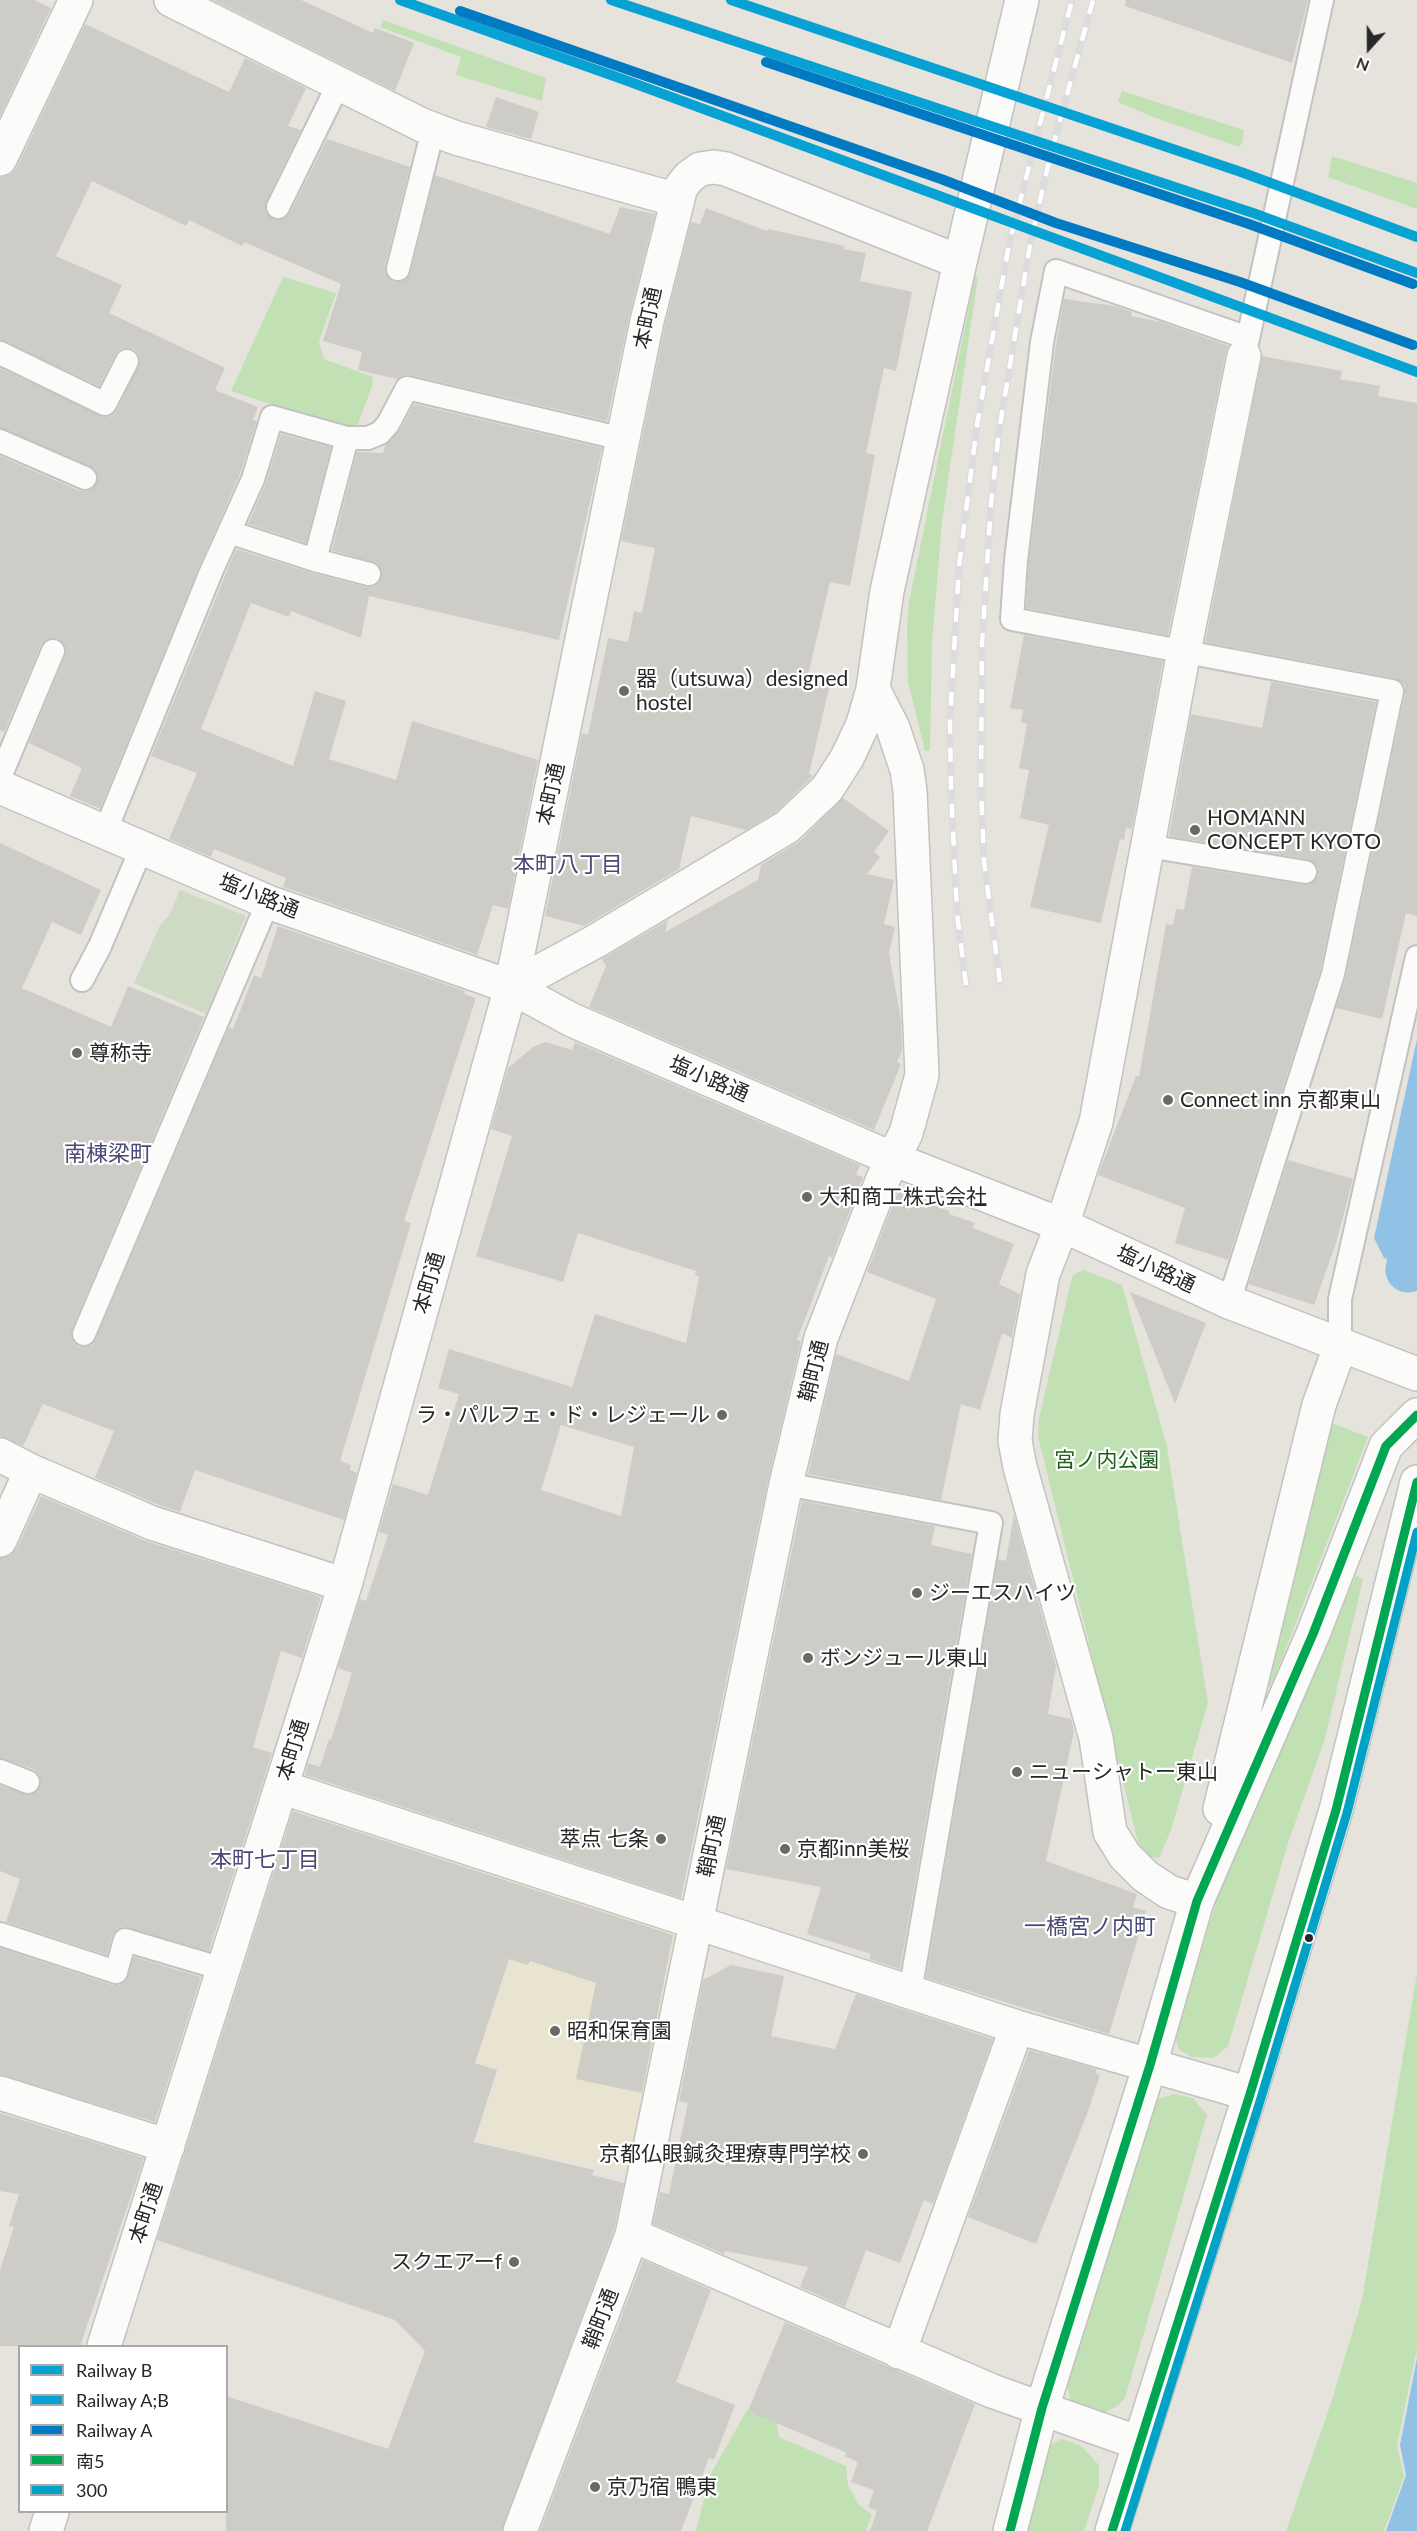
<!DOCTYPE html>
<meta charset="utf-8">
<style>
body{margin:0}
#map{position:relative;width:1417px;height:2531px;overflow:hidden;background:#e5e3dc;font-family:Lato,"Noto Sans JP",sans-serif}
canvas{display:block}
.legend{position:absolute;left:18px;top:2345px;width:210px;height:168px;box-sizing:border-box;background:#fff;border:2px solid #a9a9a9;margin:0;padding:8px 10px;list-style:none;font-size:18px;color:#272727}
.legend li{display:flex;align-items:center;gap:12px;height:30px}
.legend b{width:30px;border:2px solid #a9a9a9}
.north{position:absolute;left:1339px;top:18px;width:60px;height:60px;-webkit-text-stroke:4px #fff;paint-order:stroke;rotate:201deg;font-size:16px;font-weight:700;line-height:24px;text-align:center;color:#272727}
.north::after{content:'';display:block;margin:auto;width:21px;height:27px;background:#272727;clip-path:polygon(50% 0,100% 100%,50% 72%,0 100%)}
</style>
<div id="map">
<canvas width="1417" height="2531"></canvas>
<ul class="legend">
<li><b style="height:8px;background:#08a1d4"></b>Railway B</li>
<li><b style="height:8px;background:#08a1d4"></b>Railway A;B</li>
<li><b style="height:8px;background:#007ac2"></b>Railway A</li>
<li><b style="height:8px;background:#00a651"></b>南5</li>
<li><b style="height:8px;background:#02a2c6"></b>300</li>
</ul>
<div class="north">N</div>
</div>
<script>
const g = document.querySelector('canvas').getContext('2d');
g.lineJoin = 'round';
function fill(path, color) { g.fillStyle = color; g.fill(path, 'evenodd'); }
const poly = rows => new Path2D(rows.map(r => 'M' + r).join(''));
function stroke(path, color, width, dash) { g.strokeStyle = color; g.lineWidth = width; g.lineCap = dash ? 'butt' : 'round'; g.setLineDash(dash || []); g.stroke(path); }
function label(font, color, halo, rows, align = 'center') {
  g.font = font + ' Lato,"Noto Sans JP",sans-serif'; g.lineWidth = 4.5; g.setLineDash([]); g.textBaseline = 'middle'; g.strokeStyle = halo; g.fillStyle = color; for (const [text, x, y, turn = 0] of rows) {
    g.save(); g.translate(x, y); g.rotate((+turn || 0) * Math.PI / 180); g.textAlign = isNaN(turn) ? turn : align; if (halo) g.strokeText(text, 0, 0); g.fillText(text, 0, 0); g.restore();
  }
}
const education = poly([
 [511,1876,680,1931,627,2172,479,2141,500,2069,446,2052,461,1999,495,2009,511,1962,485,1952]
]);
const green = poly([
 [383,20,546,78,542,101,456,75,461,57,380,27],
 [1122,91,1244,130,1242,143,1239,147,1153,117,1118,102],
 [1332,156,1417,183,1417,209,1328,177],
 [283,277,336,293,319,342,324,359,373,377,372,386,355,432,231,391],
 [975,277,978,277,942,521,932,643,930,751,925,751,908,682,907,623,909,602],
 [1083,1270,1122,1285,1167,1447,1208,1703,1171,1830,1159,1858,1151,1857,1138,1843,1038,1436,1039,1418,1071,1282,1073,1275],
 [1329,1422,1368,1437,1271,1687,1266,1685],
 [1356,1575,1363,1580,1324,1742,1288,1843,1228,2046,1214,2058,1192,2057,1179,2050,1175,2038,1222,1883],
 [1417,1973,1417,2349,1397,2445,1404,2476,1384,2531,1286,2531,1332,2400,1362,2300],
 [1174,2094,1193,2098,1207,2115,1125,2398,1119,2405,1104,2413,1081,2407,1070,2399,1067,2385,1156,2100],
 [747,2410,775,2416,779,2437,846,2466,848,2486,860,2506,872,2514,866,2531,696,2531,710,2475],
 [1062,2439,1081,2446,1099,2465,1099,2485,1084,2531,1023,2531,1047,2447]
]);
const cemetery = poly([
 [180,890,246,916,206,1014,134,983,160,925,170,914]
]);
const water = poly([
 [1417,1039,1417,1267,1384,1258,1374,1238],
 [1417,2358,1417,2531,1386,2531,1406,2475,1400,2445]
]);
const canal = poly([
 [1408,1270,1417,1225]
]);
const building = poly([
 [0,0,34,0,51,8,0,116],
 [213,0,301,0,373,33,375,28,414,43,395,91],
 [1126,0,1308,0,1292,63,1125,6],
 [85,24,229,92,245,58,306,88,288,126,301,130,266,202,267,214,273,219,279,220,290,213,327,139,410,167,385,266,385,273,394,282,402,282,411,272,435,175,610,234,620,207,655,214,629,317,607,421,410,375,404,375,397,379,358,370,362,352,323,341,341,284,244,242,242,246,189,220,186,226,92,181,56,256,122,285,109,313,225,368,215,390,258,407,253,420,257,421,240,474,199,567,100,809,70,796,82,768,29,743,65,656,66,649,59,639,51,638,41,645,4,732,0,730,0,456,80,491,87,491,93,488,98,477,96,470,90,466,0,428,0,368,105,417,112,416,117,410,140,361,139,354,134,349,127,348,120,349,115,355,99,386,0,340,0,177,10,175,17,167],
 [496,97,539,112,531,139,486,127],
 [706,208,767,231,768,229,845,246,844,249,866,253,860,281,912,292,896,371,884,368,866,453,875,455,850,586,830,582,807,679,830,684,809,774,813,776,776,812,746,830,691,816,679,869,584,926,545,916,582,733,588,735,608,638,628,642,634,611,642,613,655,548,621,541,665,325,691,222,700,224],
 [1064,299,1115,306,1132,312,1131,316,1161,322,1229,346,1226,352,1168,635,1026,608,1029,561,1055,351],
 [1262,356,1342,371,1340,379,1380,386,1378,396,1417,403,1417,916,1406,913,1382,1019,1336,1008,1346,977,1405,694,1405,686,1395,678,1205,642],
 [414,404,602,448,559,640,369,596,361,638,291,611,289,617,251,603,201,729,293,766,315,691,346,701,329,759,396,780,412,721,538,760,508,909,493,905,477,955,283,887,286,878,214,849,211,857,169,839,197,773,151,756,236,549,312,573,366,587,373,587,379,583,382,571,378,564,332,550,357,452,383,453,385,446,400,430],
 [281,434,331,447,306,543,248,524,266,483],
 [1024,635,1163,661,1132,829,1126,828,1124,840,1120,839,1101,923,1030,907,1049,825,1020,818,1029,770,1019,768,1027,724,1021,722,1023,710,1010,708],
 [1271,682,1376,702,1320,971,1228,1260,1175,1243,1185,1208,1098,1175,1136,1076,1139,1077,1166,924,1173,925,1176,909,1184,910,1192,867,1303,885,1310,884,1318,875,1317,867,1307,859,1169,836,1191,714,1262,728],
 [843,798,889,831,874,852,880,857,867,874,894,880,884,924,895,927,889,953,901,1020,902,1051,897,1062,901,1064,874,1130,589,1007,606,966,602,959,668,920,665,932,758,880,761,865,800,841],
 [0,843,101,890,81,935,52,922,22,988,111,1027,128,986,204,1017,72,1329,73,1342,79,1347,92,1345,96,1339,229,1027,233,1029,254,975,261,978,278,926,465,991,464,994,476,998,404,1221,411,1223,340,1461,351,1465,350,1470,357,1473,344,1520,195,1470,180,1512,159,1505,95,1478,114,1431,43,1404,23,1446,0,1436],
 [546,1042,572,1050,575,1042,860,1165,856,1175,863,1177,832,1258,829,1256,797,1340,801,1341,768,1480,681,1898,305,1775,308,1763,320,1767,329,1739,331,1740,352,1673,338,1668,360,1599,366,1601,388,1535,379,1532,393,1484,428,1495,459,1394,438,1388,449,1349,572,1387,595,1314,686,1343,699,1277,695,1275,696,1271,578,1233,563,1282,476,1256,512,1136,491,1129,508,1068,533,1047],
 [561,1425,634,1447,621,1516,541,1490],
 [1288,1160,1353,1179,1336,1243,1314,1305,1249,1284],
 [898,1191,949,1211,949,1214,975,1223,973,1228,1014,1244,999,1284,1020,1294,1012,1338,1002,1333,980,1410,961,1404,941,1500,808,1474,836,1354,909,1381,936,1299,867,1272],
 [1130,1292,1206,1323,1175,1404],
 [41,1496,146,1541,321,1597,302,1658,281,1651,253,1747,272,1753,209,1951,122,1927,116,1930,112,1936,107,1955,6,1922,20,1879,0,1871,0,1786,29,1795,37,1792,41,1781,39,1774,33,1769,0,1758,0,1558,10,1555,17,1548],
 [802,1501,935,1526,931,1545,972,1554,900,1969,869,1959,871,1954,807,1934,821,1887,726,1869],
 [1014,1514,1056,1666,1048,1714,1071,1719,1074,1731,1046,1861,1137,1894,1133,1907,1146,1911,1109,2034,926,1978,998,1559,1006,1561],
 [293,1811,673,1935,642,2093,576,2079,596,1983,530,1961,528,1965,509,1959,475,2063,497,2070,474,2142,594,2170,592,2175,624,2183,614,2230,502,2531,226,2531,226,2396,388,2449,425,2351,395,2320,157,2240],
 [0,1948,112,1985,120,1985,126,1981,134,1957,201,1977,155,2122,0,2075],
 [731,1965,784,1976,771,2036,835,2049,856,1994,993,2039,933,2204,924,2200,900,2263,866,2250,845,2307,800,2287,808,2267,725,2251,724,2254,653,2224,660,2192,669,2194,672,2179,688,2103,679,2101,703,1980],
 [1029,2050,1097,2069,1095,2073,1100,2075,1087,2114,1036,2244,968,2217],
 [0,2113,144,2158,80,2346,0,2346,0,2270,14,2227,9,2226,19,2194,0,2191],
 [643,2260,711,2290,676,2382,735,2405,714,2460,709,2458,681,2531,540,2531],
 [785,2322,975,2404,927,2531,870,2531,877,2511,868,2507,874,2490,851,2482,858,2462,845,2456,847,2453,748,2411]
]);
const lane = poly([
 [278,207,338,85],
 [398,269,433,130],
 [1245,352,1322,0],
 [0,353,105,404,127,361],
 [0,441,85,478],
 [229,532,315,560,369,574],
 [315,560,347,438],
 [0,777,53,651],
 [105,832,211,572,253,479,272,417,347,438,368,438,380,433,388,424,407,388,623,439],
 [1148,846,1305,872],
 [82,980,100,946,142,847],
 [1229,1302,1333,974,1392,691,1012,619,1016,560,1042,342,1056,271,1248,338],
 [84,1334,268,902],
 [1340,1347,1340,1299,1417,957],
 [786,1484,991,1523,910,1992],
 [0,1771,28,1782],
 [0,1934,116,1972,125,1940,223,1969]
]);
const street = poly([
 [171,0,422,125,456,138,677,200],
 [0,159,76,0],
 [0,787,268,902,511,987],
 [511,987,596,941,787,827,827,789,847,758,863,724,873,689,887,591,960,262,1022,0],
 [0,1455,31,1471,152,1523,345,1585],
 [0,1540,31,1471],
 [281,1787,1017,2027,1250,2094],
 [1197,1901,1169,1892,1145,1876,1125,1856,1110,1832,1096,1738,1020,1467,1015,1441,1017,1414,1043,1274,1062,1225,1096,1122,1184,651,1244,356],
 [0,2093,168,2146],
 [632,2235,992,2391,1139,2443],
 [104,2346,345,1585,511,987,647,321,681,187,689,177,700,169,714,167,726,169,960,262],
 [899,2352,1017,2027],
 [46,2531,52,2512],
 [520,2531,632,2235,786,1484,821,1338,882,1181,906,1133,922,1075,910,791,907,770,893,728,873,689]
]);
const secondary = poly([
 [511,987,572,1020,893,1159,1062,1225,1229,1302,1417,1374],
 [1220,1809,1319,1405,1340,1347],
 [1010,2531,1042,2408,1150,2065,1197,1901,1313,1634,1386,1446,1417,1415],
 [1112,2531,1250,2094,1336,1810,1417,1482]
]);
const rail = poly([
 [1000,982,984,861,981,788,982,644,991,504,999,431,1030,245,1050,157,1093,0],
 [966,985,957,913,951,789,950,721,959,566,977,425,1009,244,1072,0]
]);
const bus1 = poly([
 [1010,2531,1042,2408,1150,2065,1197,1901,1313,1634,1386,1446,1417,1415],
 [1112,2531,1250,2094,1336,1810,1417,1482]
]);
const bus2 = poly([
 [1125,2531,1261,2098,1347,1813,1417,1532]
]);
const rail1 = poly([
 [400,0,625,80,1417,372],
 [731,0,1241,172,1417,237]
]);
const rail2 = poly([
 [611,0,1253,213,1417,273]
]);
const rail3 = poly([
 [460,11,941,179,1056,223,1240,282,1413,345],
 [766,62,1249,224,1413,284]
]);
const markers = [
 [624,691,6,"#6a6966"],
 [1195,830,6,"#6a6966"],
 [77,1053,6,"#6a6966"],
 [1168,1100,6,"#6a6966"],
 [807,1197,6,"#6a6966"],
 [722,1415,6,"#6a6966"],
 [917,1593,6,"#6a6966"],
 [808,1658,6,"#6a6966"],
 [1017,1772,6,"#6a6966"],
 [661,1839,6,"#6a6966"],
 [785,1849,6,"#6a6966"],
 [1309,1938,5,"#272727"],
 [555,2031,6,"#6a6966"],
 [863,2154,6,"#6a6966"],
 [514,2262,6,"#6a6966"],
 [595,2487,6,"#6a6966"]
];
const streetNames = [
 ["本町通",648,318,-78],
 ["本町通",551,794,-78],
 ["塩小路通",259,896,22],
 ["塩小路通",709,1079,23],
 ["塩小路通",1156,1269,25],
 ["本町通",429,1283,-74],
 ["鞘町通",814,1371,-76],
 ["本町通",293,1750,-73],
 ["鞘町通",712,1846,-78],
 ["本町通",146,2213,-72],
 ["鞘町通",601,2319,-69]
];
const poiNames = [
 ["器（utsuwa）designed",636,679],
 ["hostel",636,703],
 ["HOMANN",1207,818],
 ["CONCEPT KYOTO",1207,842],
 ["尊称寺",89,1053],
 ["Connect inn 京都東山",1180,1100],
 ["大和商工株式会社",819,1197],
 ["ラ・パルフェ・ド・レジェール",710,1415,"right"],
 ["ジーエスハイツ",929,1593],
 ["ボンジュール東山",820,1658],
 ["ニューシャトー東山",1029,1772],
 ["萃点 七条",649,1839,"right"],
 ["京都inn美桜",797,1849],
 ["昭和保育園",567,2031],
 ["京都仏眼鍼灸理療専門学校",851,2154,"right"],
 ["スクエアーf",502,2262,"right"],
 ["京乃宿 鴨東",607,2487]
];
const parkNames = [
 ["宮ノ内公園",1107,1460]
];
const neighbourhoodNames = [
 ["本町八丁目",568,865],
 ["南棟梁町",108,1154],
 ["本町七丁目",265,1860],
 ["一橋宮ノ内町",1090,1927]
];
fill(education, '#e8e4d0');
fill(green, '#c1e1b5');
fill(cemetery, '#cedac4');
fill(water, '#91c2e5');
stroke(canal, '#91c2e5', 45);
fill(building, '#ceccc7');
stroke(lane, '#c3c2c2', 26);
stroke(street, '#c3c2c2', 36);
stroke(secondary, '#c3c2c2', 36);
stroke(lane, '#fbfbfa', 22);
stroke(street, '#fbfbfa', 33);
stroke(secondary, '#fbfbfa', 33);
stroke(rail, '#dcdbdd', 7);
stroke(rail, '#fff', 4.5, [14]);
stroke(bus1, '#00a651', 9);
stroke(bus2, '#02a2c6', 9);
stroke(rail1, '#08a1d4', 10);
stroke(rail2, '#08a1d4', 10);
stroke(rail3, '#007ac2', 10);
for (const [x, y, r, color] of markers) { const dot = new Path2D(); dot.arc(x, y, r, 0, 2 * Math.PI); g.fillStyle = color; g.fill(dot); stroke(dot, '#fff', 2); }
label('21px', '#272727', '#fff', streetNames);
label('21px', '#272727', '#fff', poiNames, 'left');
label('21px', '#1e5f1b', '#fff', parkNames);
label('22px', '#494a75', '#fff', neighbourhoodNames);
</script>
